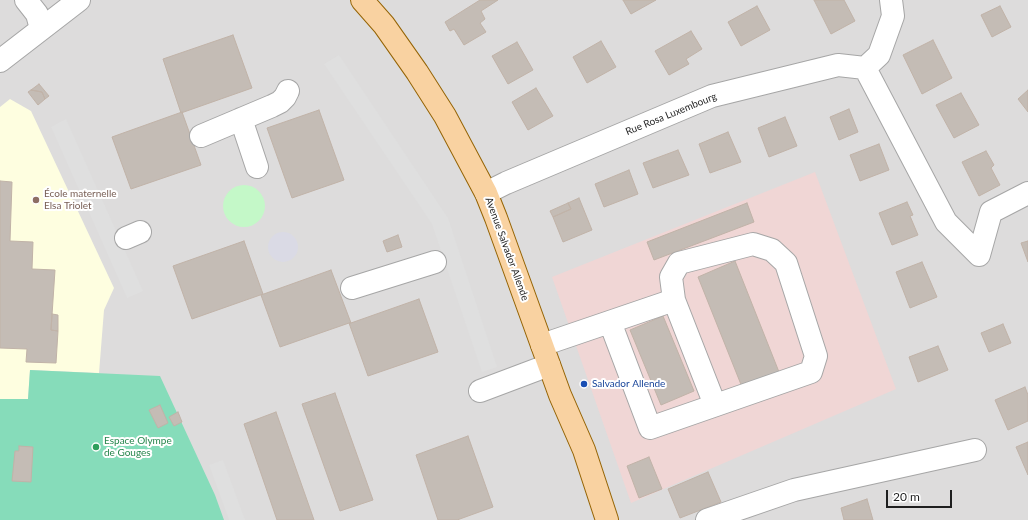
<!DOCTYPE html>
<meta charset="utf-8">
<style>
body{margin:0}
#map{position:relative;width:1028px;height:520px;overflow:hidden;background:#efece5;font-family:Lato,sans-serif}
canvas{display:block}
.scale{position:absolute;left:886px;top:490px;width:66px;height:18px;box-sizing:border-box;border:2px solid #1f1f1f;border-top:0;padding-left:5px;font-size:12px;line-height:14px;white-space:nowrap;color:#1f1f1f;-webkit-text-stroke:3px #fff;paint-order:stroke}
</style>
<div id="map">
<canvas width="1028" height="520"></canvas>
<div class="scale">20 m</div>
</div>
<script>
const g = document.querySelector('canvas').getContext('2d');
g.lineJoin = 'round';
function fill(path, color) { g.fillStyle = color; g.fill(path, 'evenodd'); }
const poly = rows => new Path2D(rows.map(r => 'M' + r).join(''));
function stroke(path, color, width, dash) { g.strokeStyle = color; g.lineWidth = width; g.lineCap = dash ? 'butt' : 'round'; g.setLineDash(dash || []); g.stroke(path); }
function label(font, color, halo, rows, align = 'center') {
  g.font = font + ' Lato,sans-serif'; g.lineWidth = 4; g.setLineDash([]); g.textBaseline = 'middle'; g.strokeStyle = halo; g.fillStyle = color; for (const [text, x, y, turn = 0] of rows) {
    g.save(); g.translate(x, y); g.rotate((+turn || 0) * Math.PI / 180); g.textAlign = isNaN(turn) ? turn : align; if (halo) g.strokeText(text, 0, 0); g.fillText(text, 0, 0); g.restore();
  }
}
const residential = poly([
 [0,0,1028,0,1028,520,0,520]
]);
const commercial = poly([
 [815,172,896,389,631,503,552,277]
]);
const education = poly([
 [10,99,31,111,114,288,104,310,99,373,30,370,28,400,0,399,0,107]
]);
const park = poly([
 '223 206a21 21 0 1 1 42 0a21 21 0 1 1-42 0Z'
]);
const pitch = poly([
 [30,370,160,376,215,495,224,520,0,520,0,399,28,399]
]);
const parking = poly([
 [339,55,448,218,497,367,482,372,432,224,324,64],
 [66,119,143,291,127,298,51,127],
 [223,460,245,520,229,520,209,465]
]);
const plaza = poly([
 '268 247a15 15 0 1 1 30 0a15 15 0 1 1-30 0Z'
]);
const building = poly([
 [480,0,498,0,481,11,485,19,480,23,486,32,464,45,454,29,450,31,445,22,480,0],
 [623,0,656,0,631,14,623,0],
 [814,0,844,0,855,21,831,34,814,0],
 [757,6,770,30,741,46,728,22,757,6],
 [1000,6,1011,27,992,37,981,15,1000,6],
 [691,31,702,49,686,59,689,64,669,75,655,51,691,31],
 [233,35,252,88,181,113,163,59,233,35],
 [933,40,952,78,922,94,903,55,933,40],
 [601,41,616,67,587,83,573,57,601,41],
 [517,42,533,70,508,84,492,56,517,42],
 [39,84,49,96,45,99,42,92,31,90,39,84],
 [536,88,553,116,528,130,512,102,536,88],
 [31,90,42,92,45,99,38,105,28,92,31,90],
 [1028,90,1028,112,1018,99,1028,90],
 [961,93,979,125,954,138,936,105,961,93],
 [849,109,858,132,839,140,830,117,849,109],
 [319,110,344,180,292,198,267,128,319,110],
 [182,112,201,165,131,189,112,137,182,112],
 [785,117,797,146,769,157,758,128,785,117],
 [728,132,741,162,710,173,699,144,728,132],
 [879,144,889,170,860,181,850,155,879,144],
 [678,150,689,175,653,188,643,163,678,150],
 [986,151,994,165,991,168,1000,185,979,196,962,162,986,151],
 [629,170,638,194,604,207,595,184,629,170],
 [0,181,12,182,10,241,33,242,32,269,55,270,51,330,58,331,56,363,26,362,27,349,0,348,0,181],
 [579,198,592,230,563,242,553,217,571,209,568,203,579,198],
 [907,202,913,215,910,216,918,235,892,245,879,213,907,202],
 [568,203,571,209,553,217,550,211,568,203],
 [747,203,754,222,654,260,647,242,747,203],
 [398,235,402,247,387,252,383,241,398,235],
 [244,241,263,294,192,319,173,266,244,241],
 [1028,241,1028,262,1021,243,1028,241],
 [735,261,779,372,742,387,698,277,735,261],
 [922,262,937,297,910,308,896,272,922,262],
 [331,270,351,323,349,323,280,347,261,295,331,270],
 [419,299,438,352,368,376,349,323,351,323,419,299],
 [52,314,58,315,58,331,51,330,52,314],
 [663,316,694,391,661,405,630,330,663,316],
 [1003,324,1011,343,989,352,981,333,1003,324],
 [938,346,948,370,918,382,909,357,938,346],
 [1025,387,1028,395,1028,421,1008,430,995,400,1025,387],
 [335,393,373,500,340,511,302,404,335,393],
 [160,405,168,423,158,428,149,410,160,405],
 [178,412,182,422,174,426,169,417,178,412],
 [276,412,314,520,277,520,244,424,276,412],
 [468,436,493,507,457,520,438,520,416,455,468,436],
 [1028,442,1028,475,1016,447,1028,442],
 [19,446,33,447,31,482,12,481,15,451,19,451,19,446],
 [649,457,662,489,639,498,627,466,649,457],
 [708,472,721,502,680,518,668,489,708,472],
 [867,499,873,520,844,520,841,508,867,499]
]);
const minor = poly([
 [26,0,37,14,41,29],
 [0,61,79,0],
 [865,68,946,222,979,255,991,212,1028,193],
 [865,68,879,55,893,16,891,0],
 [241,119,257,167],
 [201,136,272,106,280,102,285,97,288,91],
 [486,193,506,183,712,96,838,65,865,68],
 [126,238,140,232],
 [352,288,435,262],
 [674,300,715,405],
 [542,345,674,300,671,277,679,263,753,244,772,250,786,263,816,356,811,372,650,428,610,322],
 [480,391,549,365],
 [707,520,794,490,975,450]
]);
const major = poly([
 [362,0,384,25,417,72,445,116,486,193,496,218,560,395,584,450,607,520]
]);
const markers = [
 [36,200,4,"#8d6e63"],
 [584,384,4,"#1a4fb4"],
 [96,447,4,"#2e9e5b"]
];
const streetNames = [
 ["Rue Rosa Luxembourg",671,114,-22],
 ["Avenue Salvador Allende",507,249,70]
];
const educationNames = [
 ["École maternelle",44,194],
 ["Elsa Triolet",44,206]
];
const transitNames = [
 ["Salvador Allende",592,384]
];
const leisureNames = [
 ["Espace Olympe",104,441],
 ["de Gouges",104,453]
];
fill(residential, '#dddcdc');
fill(commercial, '#f0d6d5');
fill(education, '#fefee0');
fill(park, '#c4f8c8');
fill(pitch, '#86dcba');
fill(parking, '#dfdfdf');
fill(plaza, '#dadae5');
fill(building, '#c4bcb5');
stroke(building, '#c1b3a8', 1);
stroke(minor, '#a6a6a6', 24);
stroke(major, '#956405', 24);
stroke(minor, '#fff', 22);
stroke(major, '#f9d2a1', 22);
for (const [x, y, r, color] of markers) { const dot = new Path2D(); dot.arc(x, y, r, 0, 2 * Math.PI); g.fillStyle = color; g.fill(dot); stroke(dot, '#fff', 1.5); }
label('10px', '#1f1f1f', '#fff', streetNames);
label('10px', '#785e54', '#fff', educationNames, 'left');
label('10px', '#164399', '#fff', transitNames, 'left');
label('10px', '#27864d', '#fff', leisureNames, 'left');
</script>
